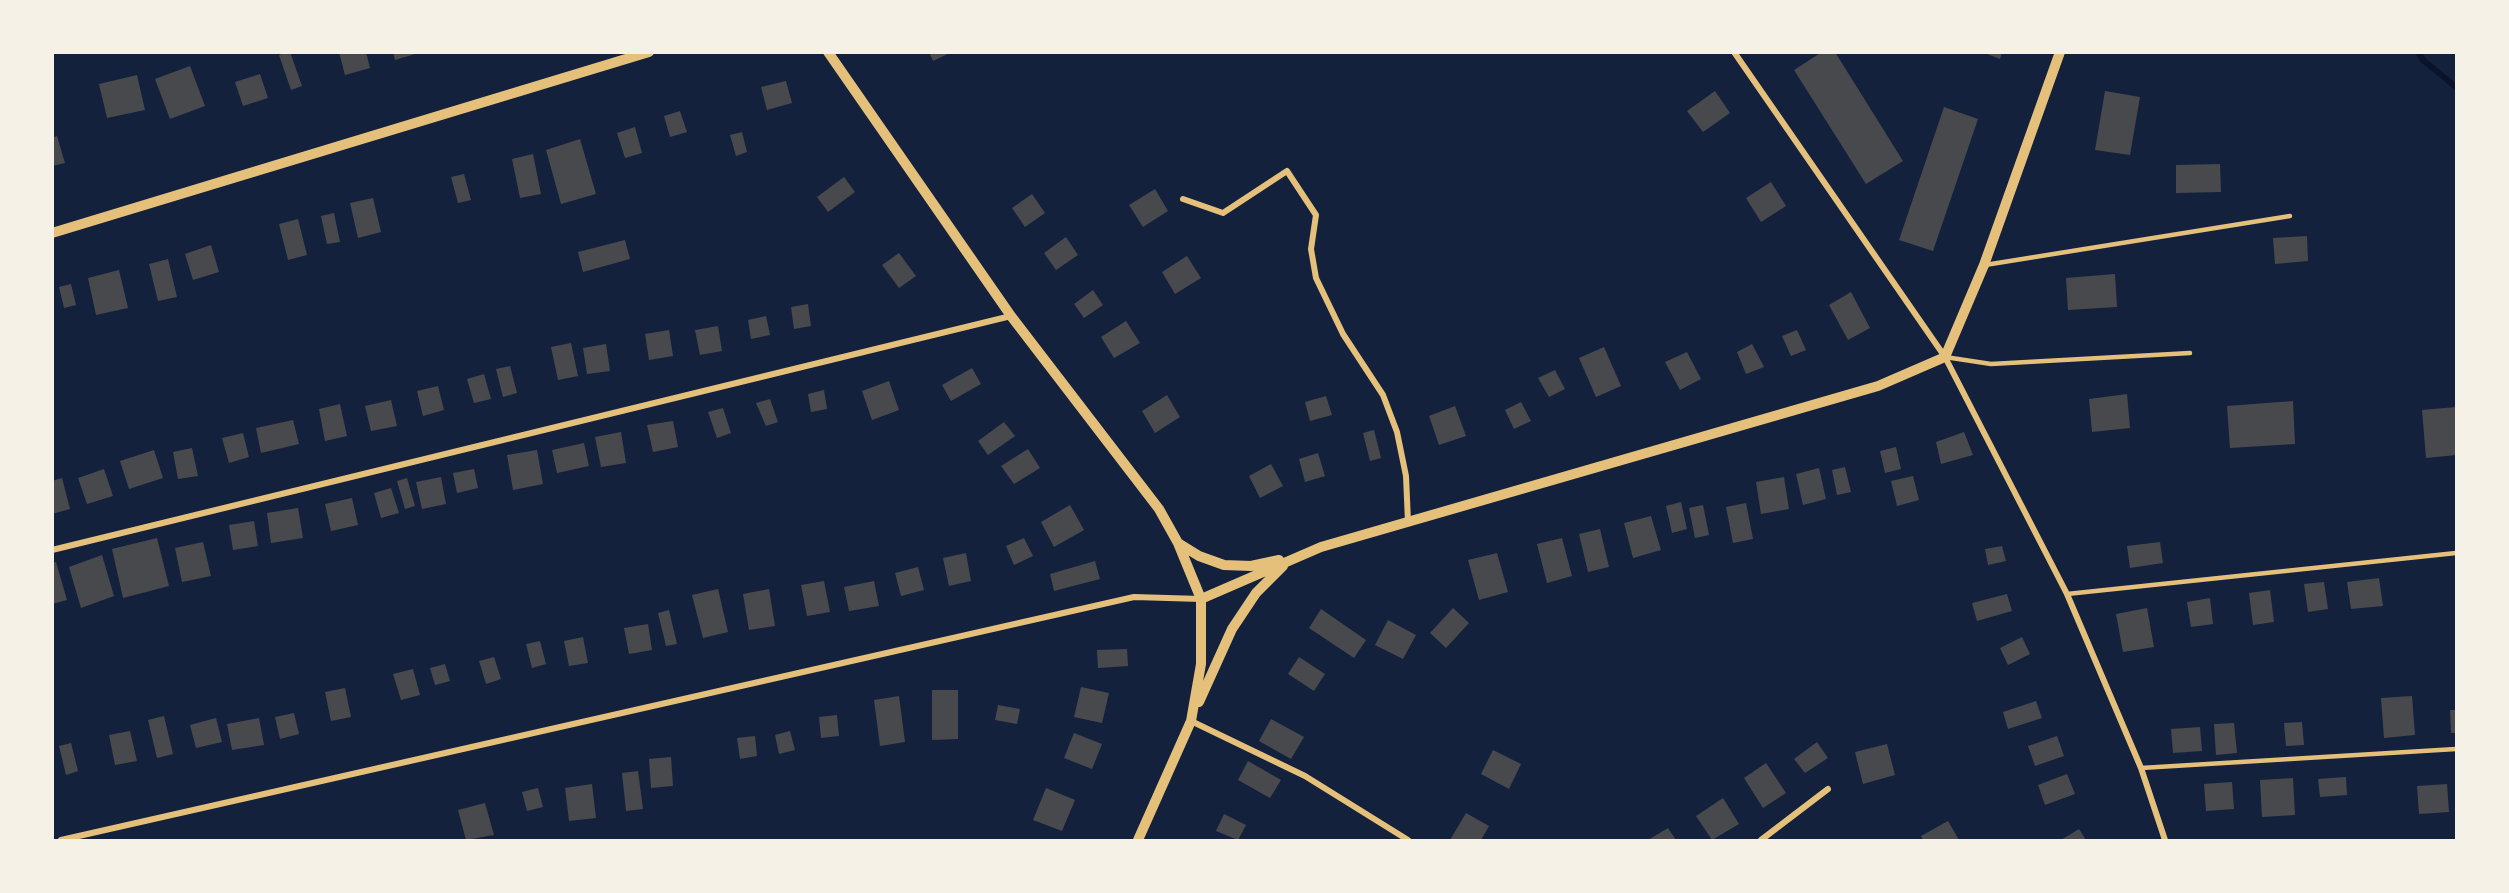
<!DOCTYPE html>
<style>
body{margin:0}
#map{position:relative;width:2509px;height:893px;overflow:hidden;background:#14213d;font-family:Commissioner,sans-serif}
canvas{display:block}
.frame{position:absolute;inset:0;border:54px solid #f6f1e7;pointer-events:none}
</style>
<div id="map">
<canvas width="2509" height="893"></canvas>
<div class="frame"></div>
</div>
<script>
const g = document.querySelector('canvas').getContext('2d');
g.lineJoin = 'round';
const poly = rows => new Path2D(rows.map(r => 'M' + r).join(''));
function stroke(path, color, width, dash) { g.strokeStyle = color; g.lineWidth = width; g.lineCap = dash ? 'butt' : 'round'; g.setLineDash(dash || []); g.stroke(path); }
function fill(path, color) { g.fillStyle = color; g.fill(path, 'evenodd'); }
const stream = poly([
 [2418,52,2423,60,2456,87]
]);
const building = poly([
 [286,52,290,52,302,86,291,90,279,55],
 [339,52,366,52,370,68,345,75],
 [393,52,414,52,415,54,395,60],
 [929,52,952,52,933,61],
 [1822,52,1835,52,1903,161,1866,184,1794,70],
 [1982,52,2002,52,2000,59],
 [190,66,205,106,170,119,155,79],
 [260,74,268,98,243,106,235,82],
 [137,75,145,110,107,118,99,84],
 [786,81,792,103,767,110,761,87],
 [1715,91,1730,113,1703,132,1687,111],
 [2105,91,2140,97,2130,155,2095,150],
 [1944,107,1978,119,1933,251,1899,240],
 [680,111,687,132,670,137,664,116],
 [635,127,642,153,625,158,617,133],
 [742,132,747,152,736,156,730,135],
 [57,136,65,163,52,166,52,138],
 [580,139,596,194,561,204,546,150],
 [533,154,541,194,520,198,512,159],
 [2220,164,2221,192,2176,193,2176,165],
 [464,174,471,200,458,203,451,177],
 [844,177,855,192,828,212,817,197],
 [1771,182,1786,206,1761,222,1746,198],
 [1155,189,1168,211,1143,227,1129,205],
 [1032,194,1045,213,1025,227,1012,208],
 [373,198,381,232,358,238,350,203],
 [334,213,340,242,327,244,321,216],
 [298,219,307,255,288,260,279,224],
 [2307,236,2308,261,2275,264,2273,238],
 [1066,237,1078,255,1056,270,1044,253],
 [625,240,630,259,583,272,578,252],
 [211,245,219,272,193,280,185,254],
 [899,253,916,276,899,288,882,265],
 [1187,256,1201,278,1175,294,1162,272],
 [168,259,177,297,158,301,149,264],
 [119,270,128,308,96,315,88,278],
 [2115,274,2117,307,2068,310,2066,278],
 [71,284,76,305,64,308,59,287],
 [1093,290,1103,305,1084,318,1074,304],
 [1851,292,1870,328,1848,340,1829,305],
 [808,304,811,326,794,329,791,307],
 [766,316,770,335,751,339,748,320],
 [1126,321,1140,343,1114,358,1101,337],
 [718,326,722,351,700,355,695,330],
 [669,330,673,356,649,360,645,334],
 [1797,330,1806,350,1791,356,1782,336],
 [571,343,578,376,558,380,551,347],
 [606,344,610,371,587,374,583,348],
 [1752,344,1764,367,1746,374,1737,352],
 [1604,347,1621,386,1596,397,1579,358],
 [1687,352,1701,379,1680,390,1665,362],
 [510,366,517,393,503,397,496,369],
 [972,368,981,384,951,401,942,385],
 [1555,370,1565,389,1549,397,1538,378],
 [484,374,491,399,474,403,467,379],
 [889,381,899,410,872,420,862,391],
 [438,386,444,410,423,416,417,391],
 [824,390,827,409,811,412,808,394],
 [2127,394,2130,428,2092,432,2089,399],
 [1167,395,1180,417,1155,433,1142,411],
 [1326,396,1332,415,1310,421,1305,402],
 [770,399,778,422,766,426,756,403],
 [391,400,397,426,371,431,365,406],
 [2293,401,2295,444,2230,448,2227,406],
 [1521,402,1531,421,1514,429,1505,410],
 [340,404,347,436,325,441,319,409],
 [1455,406,1466,436,1439,445,1429,416],
 [2456,407,2456,455,2426,458,2422,410],
 [723,408,731,433,717,438,708,412],
 [293,420,299,444,261,453,256,428],
 [673,421,678,447,653,452,647,425],
 [1004,422,1015,436,988,455,978,441],
 [1374,430,1381,458,1370,461,1363,433],
 [621,432,626,463,601,467,595,437],
 [1964,432,1973,455,1941,464,1936,442],
 [243,433,249,457,229,463,222,438],
 [584,443,589,466,557,473,552,450],
 [1896,447,1901,469,1885,473,1880,451],
 [192,448,198,476,178,479,173,452],
 [1028,449,1040,468,1014,484,1001,466],
 [154,450,163,478,129,489,120,461],
 [537,450,543,484,513,490,507,455],
 [1318,453,1325,476,1305,482,1299,459],
 [1271,464,1283,486,1260,498,1249,476],
 [1845,467,1851,492,1837,495,1832,470],
 [1819,468,1826,499,1803,505,1796,474],
 [104,469,113,496,87,504,78,478],
 [474,469,478,488,457,493,453,473],
 [1913,476,1919,500,1897,506,1891,481],
 [441,477,446,504,422,509,416,482],
 [1784,477,1789,509,1761,514,1756,482],
 [62,478,70,509,52,514,52,481],
 [407,478,415,506,405,509,397,481],
 [391,488,399,513,381,518,374,493],
 [352,498,358,525,331,531,325,504],
 [1681,502,1687,529,1672,533,1666,506],
 [1746,503,1753,539,1733,543,1726,507],
 [1070,505,1084,530,1054,547,1041,522],
 [1703,505,1709,535,1695,538,1689,508],
 [298,508,303,538,271,543,267,513],
 [1651,516,1661,550,1633,558,1624,523],
 [254,521,258,546,233,550,229,525],
 [1600,529,1609,567,1588,572,1579,534],
 [157,538,169,586,123,598,112,549],
 [1024,538,1033,556,1014,565,1006,546],
 [1562,538,1572,576,1547,583,1537,544],
 [203,542,211,576,182,582,175,548],
 [2160,542,2163,563,2130,568,2127,546],
 [2002,546,2006,561,1988,565,1985,549],
 [966,553,971,581,949,586,943,558],
 [1497,553,1508,592,1479,600,1468,560],
 [102,555,114,596,81,608,69,567],
 [1095,561,1100,579,1054,591,1050,574],
 [56,562,67,600,52,604,52,563],
 [918,567,924,590,901,596,895,573],
 [2379,578,2383,606,2351,609,2347,582],
 [824,581,830,612,807,616,801,585],
 [874,581,879,606,849,611,844,587],
 [2324,582,2328,609,2308,612,2304,584],
 [718,589,728,632,703,638,692,595],
 [769,589,775,626,749,630,743,594],
 [2270,590,2274,622,2253,625,2249,593],
 [2007,594,2012,611,1977,621,1972,603],
 [2210,598,2213,624,2191,627,2187,602],
 [1453,608,1469,623,1446,648,1430,633],
 [2147,608,2154,647,2123,652,2116,614],
 [1321,609,1366,640,1354,658,1309,628],
 [669,610,677,644,666,646,658,613],
 [1388,620,1416,635,1403,659,1375,645],
 [648,624,652,650,629,654,624,628],
 [583,637,588,663,569,666,564,641],
 [2022,637,2030,654,2008,665,2000,648],
 [540,641,546,664,532,668,526,644],
 [1127,649,1128,666,1098,668,1097,650],
 [494,657,501,679,486,684,479,661],
 [1299,657,1325,674,1314,691,1288,674],
 [445,664,450,681,435,685,430,668],
 [413,669,420,695,401,700,393,674],
 [1081,687,1109,693,1102,723,1074,717],
 [345,688,351,717,331,721,325,692],
 [932,690,958,690,958,739,932,740],
 [899,696,905,742,880,746,874,700],
 [2412,696,2415,735,2384,738,2381,698],
 [2036,701,2042,718,2008,729,2003,712],
 [998,705,1020,709,1017,724,995,720],
 [2450,710,2456,710,2456,733,2451,733],
 [294,713,299,734,280,739,275,717],
 [837,715,839,736,821,738,819,717],
 [164,716,173,754,157,758,148,720],
 [216,718,222,742,196,748,190,725],
 [259,718,264,745,232,750,227,724],
 [1271,719,1304,737,1291,759,1259,741],
 [2302,722,2304,745,2286,746,2284,723],
 [2234,723,2237,753,2216,755,2214,724],
 [2200,727,2202,751,2173,753,2171,729],
 [130,731,137,761,115,765,109,735],
 [790,731,795,750,779,754,775,735],
 [1074,733,1102,744,1092,769,1064,758],
 [755,736,757,756,740,759,737,738],
 [2057,736,2064,756,2035,766,2028,746],
 [1817,742,1828,758,1805,773,1794,759],
 [71,743,78,771,66,775,59,746],
 [1887,744,1895,775,1863,784,1855,752],
 [1493,750,1521,764,1509,789,1481,774],
 [671,757,673,786,651,788,649,759],
 [1248,761,1281,780,1270,798,1238,780],
 [1766,763,1786,793,1763,808,1744,778],
 [638,771,643,809,626,811,622,773],
 [2067,774,2075,794,2045,805,2038,785],
 [2346,777,2347,795,2320,797,2318,779],
 [2293,778,2295,815,2262,817,2260,780],
 [2232,782,2234,809,2206,811,2204,784],
 [592,784,596,818,569,821,565,788],
 [2447,784,2449,812,2419,814,2417,786],
 [538,788,543,807,527,811,522,792],
 [1046,788,1075,800,1062,831,1033,820],
 [1723,798,1739,824,1712,840,1696,816],
 [485,803,494,835,466,840,458,810],
 [1466,813,1489,826,1481,840,1450,840],
 [1224,814,1246,825,1238,840,1216,831],
 [1948,821,1959,840,1923,840,1921,836],
 [1668,828,1676,840,1648,840],
 [2079,829,2086,840,2061,840]
]);
const service = poly([
 [1985,265,2290,216],
 [1945,357,1991,364,2190,353],
 [2067,594,2456,553],
 [2141,768,2456,749]
]);
const minor = poly([
 [1734,52,1945,357,2067,594,2141,768,2165,840],
 [1183,199,1223,213,1287,171,1316,215,1311,249,1316,278,1343,334,1383,395,1397,432,1406,476,1408,522],
 [52,550,1011,316],
 [1191,721,1305,776,1408,840],
 [61,840,1134,597,1201,599],
 [1761,840,1828,789]
]);
const tertiary = poly([
 [828,52,1011,316,1159,509,1178,543,1201,599,1201,664,1191,721,1138,840],
 [52,233,649,52],
 [1178,543,1199,556,1224,565,1251,566,1279,560],
 [1201,599,1321,547,1878,386,1945,357,1984,265,2060,52],
 [1199,702,1232,629,1256,593,1283,566]
]);
stroke(stream, '#0b132b', 6);
fill(building, '#48494c');
stroke(service, '#e5c07b', 4.5);
stroke(minor, '#e5c07b', 6);
stroke(tertiary, '#e5c07b', 10);
</script>
